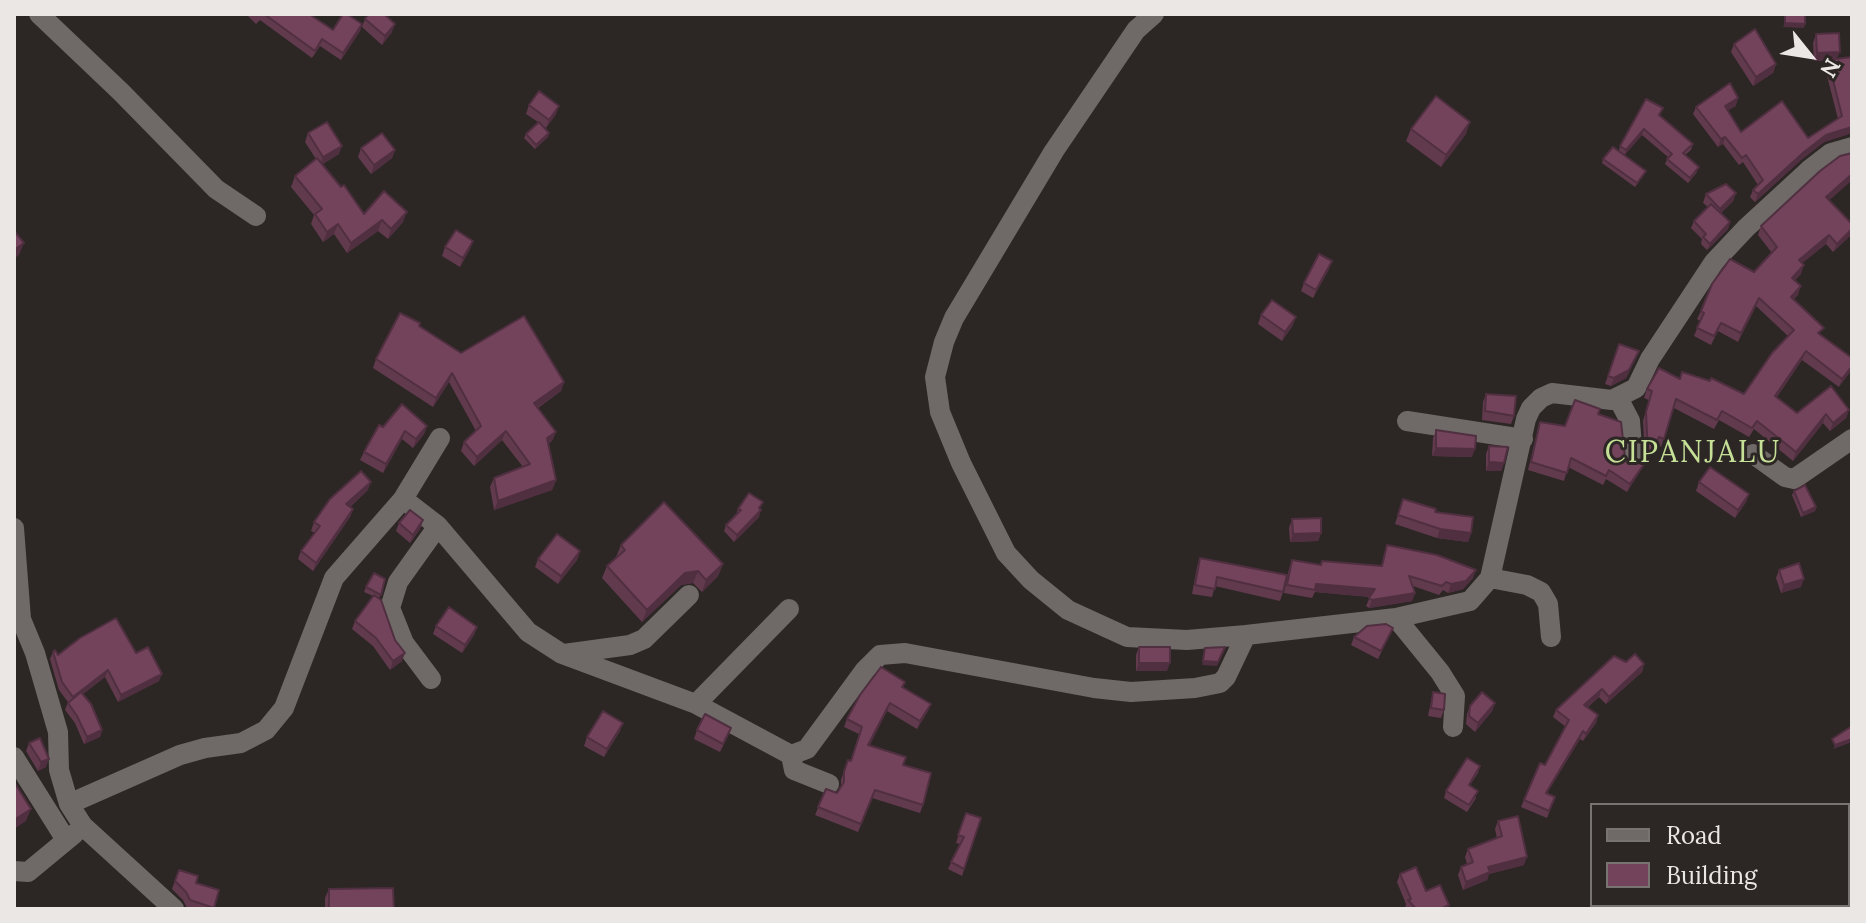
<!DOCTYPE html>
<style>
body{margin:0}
#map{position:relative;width:1866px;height:923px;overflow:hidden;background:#2c2725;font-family:Lora,serif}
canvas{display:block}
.frame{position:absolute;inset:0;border:16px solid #eae7e5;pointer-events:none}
.legend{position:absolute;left:1590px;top:803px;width:260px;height:104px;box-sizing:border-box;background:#2c2725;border:2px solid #787472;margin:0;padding:10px 14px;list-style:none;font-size:24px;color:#eae7e5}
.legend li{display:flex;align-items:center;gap:16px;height:40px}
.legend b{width:40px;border:2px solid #787472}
.north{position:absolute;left:1770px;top:16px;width:80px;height:80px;-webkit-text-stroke:6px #2c2725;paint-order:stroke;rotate:120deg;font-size:22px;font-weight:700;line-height:32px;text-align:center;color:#eae7e5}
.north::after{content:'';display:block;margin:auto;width:28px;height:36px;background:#eae7e5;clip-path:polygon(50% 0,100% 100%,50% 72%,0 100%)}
</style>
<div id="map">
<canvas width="1866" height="923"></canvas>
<div class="frame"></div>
<ul class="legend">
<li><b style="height:10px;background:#6f6967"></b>Road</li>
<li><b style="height:22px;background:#72435b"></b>Building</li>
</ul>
<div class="north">N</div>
</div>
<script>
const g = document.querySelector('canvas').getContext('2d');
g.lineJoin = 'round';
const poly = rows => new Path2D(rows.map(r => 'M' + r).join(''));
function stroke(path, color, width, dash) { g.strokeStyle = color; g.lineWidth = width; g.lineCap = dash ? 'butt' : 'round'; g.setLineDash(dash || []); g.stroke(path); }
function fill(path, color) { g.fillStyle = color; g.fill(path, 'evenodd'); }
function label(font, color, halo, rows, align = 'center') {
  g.font = font + ' Lora,serif'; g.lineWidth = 6; g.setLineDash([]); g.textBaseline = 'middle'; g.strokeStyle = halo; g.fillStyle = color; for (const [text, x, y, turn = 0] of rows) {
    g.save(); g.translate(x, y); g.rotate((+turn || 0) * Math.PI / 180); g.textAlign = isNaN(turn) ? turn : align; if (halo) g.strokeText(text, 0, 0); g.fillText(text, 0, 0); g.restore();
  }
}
const minor = poly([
 [39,14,121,92,216,189,256,216],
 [1154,14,1136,30,1054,151,954,318,944,342,935,377,940,412,961,463,1006,553,1031,580,1068,610,1127,637,1187,640,1246,635],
 [1618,398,1630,421,1633,459],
 [1407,421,1523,439],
 [1753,454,1785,477,1794,479,1852,439],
 [403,499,440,438],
 [14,528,21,619,35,653,58,732,59,770,69,804,83,826,174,909],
 [1490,578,1526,419,1531,408,1541,398,1552,393,1612,400,1636,388,1650,359,1714,262,1746,228,1809,170,1831,153,1852,147],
 [1396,618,1440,672,1455,696,1453,727],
 [564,654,630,645,644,639,689,595],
 [431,679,404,643,390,608,398,582,438,526],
 [696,704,789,609],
 [791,755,794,770,829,784],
 [14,757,66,840],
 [69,804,180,755,205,748,241,743,266,730,284,708,334,578,403,499,438,526,528,632,562,654,696,704,791,755,807,749,865,670,880,655,905,653,1094,688,1131,692,1195,688,1220,683,1226,677,1246,635,1396,618,1470,601,1490,578,1527,585,1541,592,1548,604,1551,637],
 [14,871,28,872,74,834]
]);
const wall = poly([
 [246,14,309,14,333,30,362,24,360,31,341,60,320,46,312,58,260,20,256,24],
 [365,19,392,32,382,45,362,27],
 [1816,34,1837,59,1852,133,1824,142,1801,160,1755,202,1750,197,1753,190,1758,185,1743,162,1739,165,1723,144,1718,147,1693,114,1696,107,1736,106,1727,110,1741,132,1808,138,1838,119,1825,68,1828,61,1814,61,1813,43],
 [1734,44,1776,64,1773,73,1753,86,1731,52],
 [529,105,556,114,546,128,542,126,549,133,548,137,535,149,524,138,526,134,538,122,526,114],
 [1660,116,1693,144,1691,150,1685,155,1697,172,1688,183,1665,164,1668,157,1642,135,1624,155,1644,175,1635,187,1602,163,1603,159,1619,151,1620,146],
 [1411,129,1466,134,1441,167,1406,141],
 [308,133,339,154,322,164,364,214,403,222,388,239,378,231,347,253,334,234,323,242,311,224,314,215,291,187,295,176,316,159,305,142],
 [361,148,395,150,392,158,371,174,358,157],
 [1852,180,1829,200,1851,235,1833,252,1826,244,1802,263,1801,274,1795,280,1798,295,1793,299,1821,335,1852,358,1839,387,1802,360,1777,397,1797,413,1849,410,1846,418,1830,431,1823,423,1793,461,1754,429,1749,437,1719,420,1714,429,1674,408,1661,447,1656,446,1627,492,1606,479,1603,485,1568,467,1564,481,1528,470,1540,422,1565,426,1598,414,1625,457,1631,462,1638,463,1645,458,1643,421,1649,400,1644,398,1647,389,1680,379,1744,394,1788,336,1756,306,1738,342,1718,331,1711,345,1694,336,1700,321,1697,319,1701,311,1754,272,1772,253,1758,235,1761,226],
 [1736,193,1733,201,1721,213,1730,222,1728,229,1707,250,1701,244,1702,239,1691,228,1694,221,1708,207,1703,203,1706,194],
 [473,241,470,249,460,267,442,256,445,247],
 [1329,269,1313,298,1301,291,1304,283],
 [1261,315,1293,325,1282,341,1258,324],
 [419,327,461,353,564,382,561,391,538,408,556,432,552,441,548,444,556,480,552,490,494,510,490,487,494,478,523,467,502,440,474,466,461,451,464,442,476,431,449,382,433,407,373,368,376,359],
 [1619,344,1639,351,1626,378,1611,386,1605,384],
 [1486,394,1514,416,1511,424,1482,420,1483,402],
 [427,426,424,434,413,448,402,439,383,473,360,460,364,452,383,427],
 [1436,430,1472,457,1432,456,1433,438],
 [1489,446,1504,463,1501,471,1486,471,1486,454],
 [1699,482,1749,494,1746,502,1735,518,1696,491],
 [368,490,350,507,353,509,350,517,313,571,298,559,301,551,315,533,311,531,314,522],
 [1794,491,1816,507,1815,511,1801,517,1792,495],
 [1403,499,1471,533,1468,542,1437,538,1395,524],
 [738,509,760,509,759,517,734,542,724,531,726,525,736,515],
 [1292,519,1321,533,1318,541,1290,542,1289,528],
 [423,520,420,529,410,543,396,531,399,523],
 [621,545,723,564,718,576,702,592,693,583,681,585,642,622,602,578,607,566,616,557],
 [1387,545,1473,578,1463,589,1448,593,1443,590,1439,595,1413,586,1415,593,1412,601,1369,608,1366,606,1370,597,1315,592,1312,598,1284,593,1289,569,1292,560,1320,565,1322,561,1381,566],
 [580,551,577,560,558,584,535,567,538,559],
 [1200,558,1283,592,1280,601,1215,586,1212,597,1192,594,1197,567],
 [1779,570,1801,587,1781,593,1776,578],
 [385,579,379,599,402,661,390,670,373,646,352,629,355,621,373,596,364,592,366,587],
 [436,626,477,627,474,635,462,653,433,634],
 [1393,628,1378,659,1351,645,1354,637],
 [1139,647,1167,671,1136,671,1136,655],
 [53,652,58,655,136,653,159,681,118,702,105,677,83,694,102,730,100,737,84,744,75,723,65,710,68,702,59,690,50,659],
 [1626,662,1644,664,1642,672,1606,704,1599,697,1587,708,1598,715,1596,723,1583,741,1580,739,1547,793,1555,797,1547,818,1521,807,1540,763,1545,765,1566,727,1553,717,1556,710],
 [905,682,903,687,931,704,928,711,917,729,887,711,869,745,903,765,923,805,920,813,872,798,858,832,815,815,826,789,837,793,841,786,841,780,845,768,851,761,859,734,844,727,847,719],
 [1433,692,1444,710,1441,718,1428,716],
 [1495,703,1492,711,1475,732,1466,724,1467,714,1470,706],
 [697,730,728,736,720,752,694,739],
 [620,731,604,757,584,746,587,737],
 [29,743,46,767,38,771,26,751],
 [1480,766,1478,773,1470,785,1476,798,1467,812,1444,798,1446,791],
 [966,813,981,818,962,876,948,869,960,844,956,843],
 [1498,821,1524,865,1489,874,1487,880,1463,890,1458,875,1461,867,1467,864,1465,857,1468,849,1497,838,1495,829],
 [179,870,196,883,219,890,214,909,187,908,183,900,172,889],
 [1400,874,1449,905,1448,909,1405,909,1406,904,1397,882],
 [329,889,394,909,325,909,325,898]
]);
const shadedWall = poly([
 [1785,23,1805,24,1804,28,1783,27],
 [362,24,360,31,341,60,343,53],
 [395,24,392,32,382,45,385,36],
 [1840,52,1836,60,1814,61,1817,53],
 [1776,64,1773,73,1753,86,1756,77],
 [1738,98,1736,106,1722,114,1725,106],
 [559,106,556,114,546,128,549,120],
 [1470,122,1466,134,1441,167,1446,155],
 [1852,127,1852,133,1824,142,1801,160,1755,202,1758,194,1804,152,1826,135],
 [1644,129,1642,135,1624,156,1626,150],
 [549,133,548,137,535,149,536,145],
 [1725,137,1723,144,1718,147,1721,139],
 [342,146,339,154,320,166,323,157],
 [395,150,392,158,371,174,374,165],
 [1852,174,1852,180,1823,206,1826,197],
 [1736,193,1733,201,1717,217,1720,209],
 [407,212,403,222,388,239,391,229],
 [382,220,378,231,347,253,351,243],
 [1730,222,1728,229,1707,250,1710,244],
 [338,224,334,234,323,242,327,232],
 [1852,229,1851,235,1833,252,1837,244],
 [1829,235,1826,244,1796,268,1799,260],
 [473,241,470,249,460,267,463,258],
 [24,243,19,255,14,259,14,250],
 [1332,261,1329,269,1313,298,1316,290],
 [1804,265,1801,274,1789,286,1792,278],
 [1801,286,1798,295,1788,305,1791,297],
 [1759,298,1756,306,1738,342,1741,333],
 [1296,317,1293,325,1282,341,1285,332],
 [1639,351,1626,378,1611,386,1614,378],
 [1806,351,1802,360,1772,404,1775,396],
 [1852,366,1852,370,1839,387,1842,379],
 [452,373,449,382,433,407,436,398],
 [564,382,561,391,531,412,534,403],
 [1849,410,1846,418,1830,431,1833,423],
 [1826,414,1823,423,1793,461,1796,452],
 [427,426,424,434,413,448,416,439],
 [405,431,402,439,383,473,386,464],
 [506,431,502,440,474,466,477,457],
 [556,432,552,441,544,447,547,438],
 [1659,437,1656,446,1627,492,1630,484],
 [1436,448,1475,449,1472,457,1432,456],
 [1489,462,1504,463,1501,471,1486,471],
 [556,480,552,490,494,510,498,501],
 [371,482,368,490,343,513,346,504],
 [1749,494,1746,502,1735,518,1738,510],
 [1816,507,1815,511,1801,517,1803,513],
 [353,509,350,517,313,571,316,563],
 [761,510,759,517,734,542,737,535],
 [423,520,420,529,410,543,413,535],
 [1440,529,1471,533,1468,542,1437,538],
 [1321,533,1318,541,1290,542,1293,534],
 [580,551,577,560,558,584,561,576],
 [723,564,718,576,702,592,706,580],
 [1476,570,1473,578,1463,589,1448,593,1451,584],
 [698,571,693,583,681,585,642,622,647,610,685,573],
 [1804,579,1801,587,1781,593,1784,585],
 [1316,584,1375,589,1372,597,1315,592],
 [1415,593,1412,601,1369,608,1372,600],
 [477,627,474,635,462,653,465,645],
 [1225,647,1217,666,1202,665,1203,661],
 [405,653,402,661,390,670,393,661],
 [1139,663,1170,663,1167,671,1136,671],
 [1644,664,1642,672,1606,704,1609,697],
 [108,670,105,677,70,704,73,697],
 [162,674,159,681,118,702,121,695],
 [1602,689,1599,697,1581,713,1584,705],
 [890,703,887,711,866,753,868,745],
 [1495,703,1492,711,1475,732,1478,723],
 [931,704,928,711,917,729,920,721],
 [1598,715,1596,723,1583,741,1586,734],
 [623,723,620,731,604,757,607,749],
 [102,730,100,737,84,744,87,737],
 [1583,731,1580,739,1543,800,1546,793],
 [1852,739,1852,742,1833,749,1835,745],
 [49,759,46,767,38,771,41,762],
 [31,809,26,821,14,829,14,820],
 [1527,857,1524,865,1489,874,1487,880,1463,890,1466,882,1488,867]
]);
const building = poly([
 [264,14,309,14,333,30,343,14,347,14,362,24,343,53,322,39,315,51,264,14],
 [369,14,384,14,395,24,385,36,365,19,369,14],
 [1785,14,1805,14,1805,24,1785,23,1785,14],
 [1755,29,1776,64,1756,77,1734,44,1755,29],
 [1839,33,1840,52,1817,53,1816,34,1839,33],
 [1852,57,1852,127,1826,135,1804,152,1758,194,1753,190,1763,180,1746,155,1742,158,1725,137,1721,139,1696,107,1730,83,1738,98,1725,106,1741,132,1782,101,1808,138,1842,116,1828,60,1852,57],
 [539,91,559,106,549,120,529,105,539,91],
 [1436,96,1470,122,1446,155,1411,129,1436,96],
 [1646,99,1663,108,1659,115,1693,144,1683,153,1699,167,1690,178,1667,159,1672,154,1644,129,1626,150,1620,146,1646,99],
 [327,122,342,146,323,157,308,133,327,122],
 [539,122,549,133,536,145,526,134,539,122],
 [382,133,395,150,374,165,361,148,382,133],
 [1613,147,1646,171,1637,183,1603,159,1613,147],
 [1852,153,1852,174,1826,197,1852,224,1852,229,1837,244,1829,235,1799,260,1804,265,1792,278,1801,286,1791,297,1824,328,1818,333,1852,358,1852,366,1842,379,1806,351,1775,396,1797,413,1831,386,1849,410,1833,423,1826,414,1796,452,1757,421,1752,428,1722,411,1717,420,1676,399,1664,439,1659,437,1642,467,1630,484,1609,470,1606,476,1571,458,1567,473,1531,462,1540,422,1565,426,1575,400,1600,409,1598,414,1621,422,1625,457,1631,462,1638,463,1648,455,1646,412,1652,391,1647,389,1659,368,1680,379,1682,372,1710,381,1711,378,1744,394,1772,353,1794,330,1759,298,1741,333,1721,323,1714,336,1697,328,1704,313,1701,311,1712,284,1730,259,1754,272,1777,247,1761,226,1820,171,1840,156,1852,153],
 [317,158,341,187,344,185,364,214,384,191,407,212,391,229,382,220,351,243,338,224,327,232,315,214,322,209,295,176,317,158],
 [1726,184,1736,193,1720,209,1706,194,1726,184],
 [1711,204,1730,222,1710,244,1703,237,1706,234,1694,221,1711,204],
 [456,230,473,241,463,258,445,247,456,230],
 [14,231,24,243,14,250,14,231],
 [1319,254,1332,261,1316,290,1304,283,1319,254],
 [1272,300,1296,317,1285,332,1261,315,1272,300],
 [400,313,420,323,419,326,461,353,524,316,564,382,534,403,556,432,547,438,556,480,498,501,494,478,530,464,506,431,477,457,464,442,481,426,452,373,436,398,376,359,400,313],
 [1619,344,1639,351,1629,370,1614,378,1608,376,1619,344],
 [1486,394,1516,396,1514,416,1485,411,1486,394],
 [402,404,427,426,416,439,405,431,386,464,364,452,379,425,383,427,402,404],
 [1436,430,1476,436,1475,449,1436,448,1436,430],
 [1489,446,1508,447,1504,463,1489,462,1489,446],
 [1710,467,1749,494,1738,510,1699,482,1710,467],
 [361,471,371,482,346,504,353,509,316,563,301,551,320,526,314,522,330,499,361,471],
 [1805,485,1816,507,1803,513,1794,491,1805,485],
 [749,493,763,502,759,508,761,510,737,535,726,525,741,510,738,509,749,493],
 [1403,499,1436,509,1435,512,1473,517,1471,533,1440,529,1398,515,1403,499],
 [664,502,723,564,706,580,698,571,685,573,647,610,607,566,625,550,621,545,664,502],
 [410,510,423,520,413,535,399,523,410,510],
 [1321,518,1321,533,1293,534,1292,519,1321,518],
 [557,534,580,551,561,576,538,559,557,534],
 [1387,545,1437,555,1476,570,1466,581,1451,584,1446,582,1442,586,1409,576,1415,593,1372,600,1369,598,1375,589,1316,584,1315,590,1287,585,1292,560,1321,565,1322,561,1382,566,1387,545],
 [1200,558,1287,575,1283,592,1217,577,1215,589,1195,585,1200,558],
 [1799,563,1804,579,1784,585,1779,570,1799,563],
 [374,573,385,579,381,595,366,587,374,573],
 [374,595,381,600,395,640,405,653,393,661,376,638,355,621,374,595],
 [449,607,477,627,465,645,436,626,449,607],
 [116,618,136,653,148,647,162,674,121,695,108,670,73,697,62,682,53,652,55,650,58,655,80,638,116,618],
 [1386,624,1393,628,1381,651,1354,637,1367,626,1386,624],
 [1139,647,1170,647,1170,663,1139,663,1139,647],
 [1225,647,1218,662,1203,661,1205,648,1225,647],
 [1635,654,1644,664,1609,697,1602,689,1584,705,1598,715,1586,734,1583,731,1546,793,1555,797,1549,811,1524,800,1540,763,1545,765,1569,720,1556,710,1614,656,1626,662,1635,654],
 [881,667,905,682,902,687,931,704,920,721,890,703,868,745,906,757,903,765,931,773,923,805,875,790,861,824,818,807,826,789,837,793,844,782,844,772,848,760,851,761,862,727,847,719,860,695,881,667],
 [81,692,91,704,102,730,87,737,77,716,68,703,81,692],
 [1433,692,1445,694,1444,710,1431,708,1433,692],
 [1482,692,1495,703,1478,723,1469,716,1470,706,1482,692],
 [603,711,623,723,607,749,587,737,603,711],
 [705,714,731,728,723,744,697,730,705,714],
 [1852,726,1852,739,1835,745,1832,739,1852,726],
 [40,738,49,759,41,762,29,743,40,738],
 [1467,758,1480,766,1469,785,1478,791,1469,805,1446,791,1467,758],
 [14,782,31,809,14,820,14,782],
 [966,813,981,818,964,869,951,862,964,837,958,835,966,813],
 [1518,816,1527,857,1488,867,1490,872,1466,882,1461,867,1473,862,1468,849,1502,836,1498,821,1518,816],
 [1416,867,1426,891,1440,885,1449,905,1440,909,1416,909,1408,900,1411,899,1400,874,1416,867],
 [179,870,198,876,196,883,219,890,214,908,190,900,186,892,175,881,179,870],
 [393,888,394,909,329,909,329,889,393,888]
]);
const quarterNames = [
 ["CIPANJALU",1693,453]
];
stroke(minor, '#6f6967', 20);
fill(wall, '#623a4e');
fill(shadedWall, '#502f40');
fill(building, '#72435b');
stroke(building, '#502f40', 2);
g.letterSpacing = '2px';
label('30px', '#c7e097', '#2c2725', quarterNames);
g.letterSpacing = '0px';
</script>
